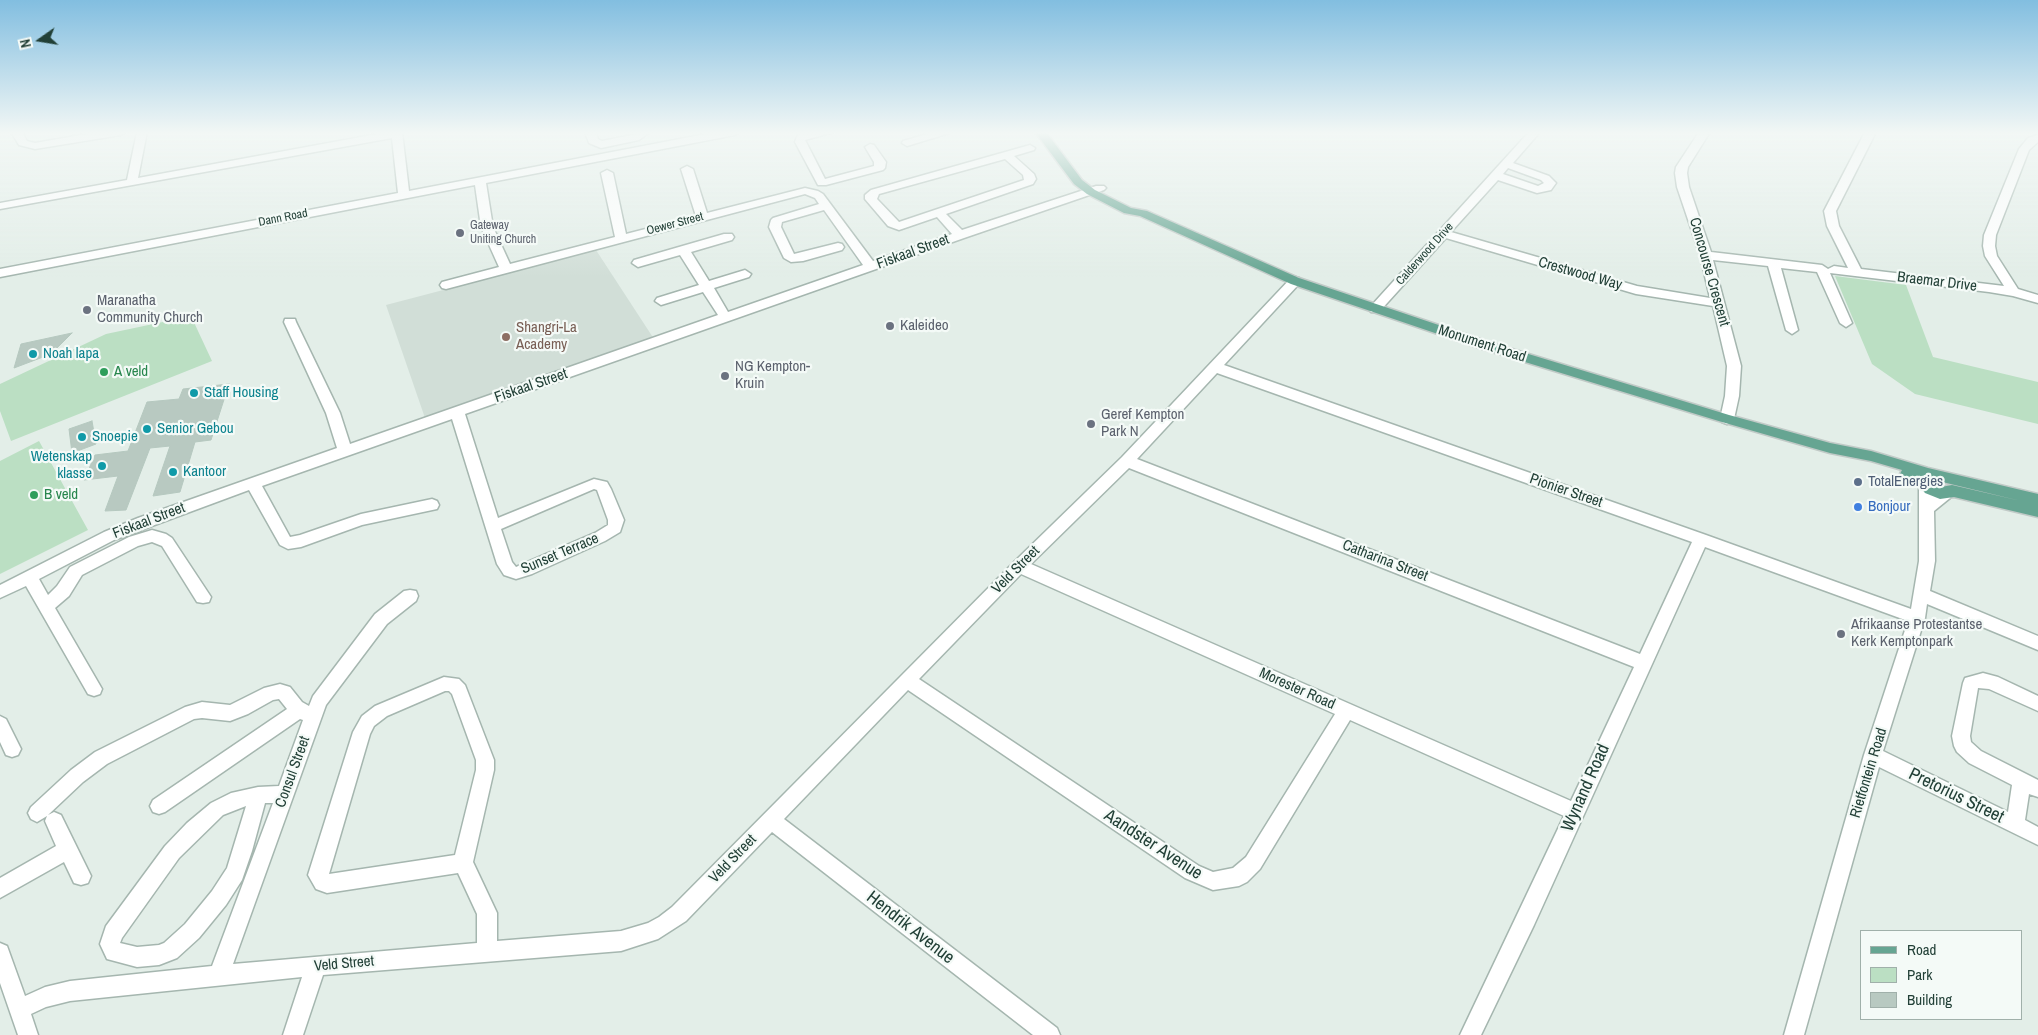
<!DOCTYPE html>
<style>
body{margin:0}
#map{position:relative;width:2038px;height:1035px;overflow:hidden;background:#e3eee8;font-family:"Archivo Narrow",sans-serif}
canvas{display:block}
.legend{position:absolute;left:1860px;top:930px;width:162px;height:90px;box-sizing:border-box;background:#f4faf7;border:1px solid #a0b0aa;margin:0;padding:6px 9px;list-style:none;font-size:15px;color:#224037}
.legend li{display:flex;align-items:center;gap:10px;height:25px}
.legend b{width:25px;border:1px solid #a0b0aa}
.north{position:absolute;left:15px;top:15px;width:50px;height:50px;-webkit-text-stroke:4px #f4faf7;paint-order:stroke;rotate:257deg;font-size:14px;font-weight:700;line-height:20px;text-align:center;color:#224037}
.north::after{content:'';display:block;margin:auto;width:18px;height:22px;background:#224037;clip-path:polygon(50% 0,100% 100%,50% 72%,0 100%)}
</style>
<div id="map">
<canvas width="2038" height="1035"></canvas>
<ul class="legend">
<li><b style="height:6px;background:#66a592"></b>Road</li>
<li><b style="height:14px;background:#bbdfc3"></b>Park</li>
<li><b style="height:14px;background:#b8c9c1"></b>Building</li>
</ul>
<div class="north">N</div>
</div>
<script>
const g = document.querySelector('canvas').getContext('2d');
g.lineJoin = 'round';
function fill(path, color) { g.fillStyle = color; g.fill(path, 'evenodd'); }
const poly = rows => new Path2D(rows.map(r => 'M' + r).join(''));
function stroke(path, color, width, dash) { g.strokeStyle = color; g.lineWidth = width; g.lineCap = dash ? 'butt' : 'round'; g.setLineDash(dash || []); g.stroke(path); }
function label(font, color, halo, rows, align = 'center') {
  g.font = font + ' "Archivo Narrow",sans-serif'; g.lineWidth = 4.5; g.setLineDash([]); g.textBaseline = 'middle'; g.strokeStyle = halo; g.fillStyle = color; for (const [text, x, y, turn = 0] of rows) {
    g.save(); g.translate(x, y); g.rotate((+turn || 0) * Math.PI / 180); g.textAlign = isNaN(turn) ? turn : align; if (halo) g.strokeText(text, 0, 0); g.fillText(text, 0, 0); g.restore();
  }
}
const built = poly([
 [596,250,654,339,425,418,386,305]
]);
const green = poly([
 [1835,276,1906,285,1933,357,2038,382,2038,424,1915,394,1872,364],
 [191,316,212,361,11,441,0,411,0,384,106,334],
 [39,441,88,530,0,574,0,461]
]);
const building = poly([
 [72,333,55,350,43,357,14,368,21,344,72,333],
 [229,384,211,440,195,442,180,492,153,496,170,446,150,448,126,510,105,511,118,476,84,480,95,455,128,451,147,402,179,399,183,389,229,384],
 [92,421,96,444,72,453,69,429,92,421]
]);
const minor = poly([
 [11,132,22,132,27,141,35,143,98,132,126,132,121,135,35,149,19,145,11,132],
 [137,132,147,132,138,178,388,132,402,132,409,191,716,132,740,132,735,135,486,183,493,227,510,264,615,237,601,173,607,170,613,173,626,234,696,216,681,169,687,166,693,169,707,213,805,188,818,191,823,194,873,261,952,234,937,217,899,230,888,226,865,199,865,195,871,190,1030,145,1035,148,1034,150,1014,156,1034,174,1036,179,1033,184,946,214,962,230,1096,186,1104,186,1106,188,1104,190,964,238,465,414,498,518,594,479,607,482,611,489,624,520,620,532,605,541,532,574,516,579,504,575,497,564,452,419,262,486,290,537,300,535,361,514,432,499,437,501,439,505,437,509,362,525,301,547,288,549,280,545,249,490,114,540,39,579,48,595,57,586,70,567,129,537,152,530,166,534,172,538,211,597,209,602,203,603,197,602,162,546,152,542,138,546,82,575,69,596,55,608,102,689,100,694,94,696,88,694,26,586,0,598,0,585,104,532,138,518,337,448,326,413,284,322,285,319,295,319,296,322,340,413,350,444,718,315,703,292,661,305,655,301,657,298,699,285,680,255,638,267,632,263,634,260,724,234,732,234,734,237,732,240,691,252,709,281,745,270,751,274,749,277,714,288,728,312,863,265,824,210,782,222,781,227,794,254,838,243,842,244,844,247,842,250,803,261,791,262,784,258,769,227,771,220,773,218,819,204,815,198,805,194,446,289,442,288,440,285,442,282,499,267,481,227,475,185,0,277,0,269,398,193,392,138,0,209,0,203,127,180,137,132],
 [1005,159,1023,175,1024,180,899,222,877,199,879,194,1005,159],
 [594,489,597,490,608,520,608,525,595,533,516,567,512,562,501,529,594,489],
 [585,132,596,132,598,139,602,141,632,135,637,132,650,132,639,140,601,148,589,143,585,132],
 [797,132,834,132,805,140,825,179,874,166,874,162,865,147,870,144,874,145,886,162,885,168,883,170,826,185,818,185,795,142,798,134,797,132],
 [934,132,953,132,907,146,902,143,903,141,934,132],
 [1529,132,1540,132,1513,163,1549,176,1556,183,1551,190,1537,193,1498,180,1451,232,1637,286,1710,298,1700,255,1677,187,1675,173,1676,167,1699,132,1710,132,1688,167,1687,173,1689,187,1711,252,1822,265,1828,269,1834,266,1848,268,1827,226,1824,211,1865,132,1876,132,1836,211,1839,226,1861,269,2004,286,1985,256,1983,246,1984,235,2019,149,2028,138,2038,135,2038,142,2029,150,1996,235,1995,246,1997,256,2018,289,2038,295,2038,303,2013,296,1989,292,1830,273,1852,323,1846,327,1840,323,1817,272,1781,268,1798,330,1792,334,1786,330,1768,266,1713,260,1741,366,1739,396,1734,419,1732,422,1727,424,1722,422,1720,419,1725,396,1727,366,1713,306,1636,294,1446,238,1379,312,1371,312,1369,309,1371,306,1529,132],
 [1508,168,1541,180,1544,183,1538,186,1503,174,1508,168],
 [1295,277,1299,278,1301,281,1299,284,1224,365,1706,535,1911,609,1919,561,1919,486,1921,482,1926,481,1931,482,1934,496,1940,490,1945,488,1950,490,1952,494,1950,498,1934,511,1935,561,1930,591,2038,636,2038,650,1927,604,1925,618,1883,751,2008,812,2012,785,1969,763,1957,752,1954,746,1952,736,1963,683,1965,678,1983,673,1998,677,2038,696,2038,711,1989,689,1978,688,1970,736,1971,742,1981,751,2038,780,2038,797,2029,794,2025,820,2038,827,2038,845,1879,767,1804,1035,1784,1035,1864,755,1908,621,1705,547,1534,925,1481,1035,1460,1035,1564,816,1350,720,1260,869,1247,882,1239,886,1213,890,1185,878,908,690,784,819,1057,1028,1060,1035,1033,1035,772,832,686,921,658,939,621,951,323,975,303,1035,283,1035,302,977,70,1001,46,1007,31,1014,38,1035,18,1035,0,983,0,943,7,946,25,996,45,987,70,981,212,966,273,803,265,803,252,851,242,880,226,905,199,938,177,958,159,965,137,967,107,959,100,944,106,926,165,846,187,823,211,803,231,793,258,787,279,786,303,720,300,719,165,812,159,814,153,812,150,806,153,800,287,709,279,699,273,700,248,714,230,721,202,718,194,719,107,764,83,782,48,815,54,812,61,815,91,876,88,883,81,885,74,883,64,862,0,898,0,878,56,846,45,821,47,816,37,822,31,819,28,813,31,807,71,770,95,752,185,707,202,702,230,705,264,688,280,684,290,687,302,702,309,706,313,696,375,614,404,591,410,590,416,591,418,596,416,601,387,624,326,705,233,964,477,943,477,914,458,873,327,893,316,889,308,875,353,732,362,716,375,706,444,677,459,679,465,685,494,760,494,770,473,862,497,913,497,941,621,931,648,923,659,917,672,907,1014,562,1122,457,1291,278,1295,277],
 [1217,373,1692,542,1640,654,1137,459,1217,373],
 [1129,468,1634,667,1571,801,1031,564,1129,468],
 [1021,574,1335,714,1246,857,1233,868,1213,872,1199,866,919,679,1021,574],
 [445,691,449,691,452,694,476,760,476,770,455,855,329,874,370,734,374,726,387,716,445,691],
 [246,806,227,868,212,891,185,924,164,943,159,945,137,947,120,943,122,938,179,858,223,815,246,806],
 [0,716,6,719,21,749,18,755,12,757,6,755,0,742,0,716]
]);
const major = poly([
 [1035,132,1046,132,1082,180,1095,190,1131,208,1147,211,1299,278,1489,342,1729,415,1830,443,1871,451,1928,468,2038,494,2038,517,1954,497,1940,499,1925,493,1917,483,1902,478,1900,474,1902,470,1871,461,1830,453,1722,422,1479,348,1291,284,1140,216,1124,213,1087,194,1074,184,1035,132],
 [1930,479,2021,501,1952,485,1941,487,1935,485,1930,479]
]);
const markers = [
 [460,233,5,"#6b7280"],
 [87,310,5,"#6b7280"],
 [890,326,5,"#6b7280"],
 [506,337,5,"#8d6e63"],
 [33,354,5,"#0f9aa8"],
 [104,372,5,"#2e9e5b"],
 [725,376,5,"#6b7280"],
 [194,393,5,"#0f9aa8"],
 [1091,424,5,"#6b7280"],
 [147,429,5,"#0f9aa8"],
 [82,437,5,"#0f9aa8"],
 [102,466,5,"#0f9aa8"],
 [173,472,5,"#0f9aa8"],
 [1858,482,5,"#5c6f8a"],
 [34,495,5,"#2e9e5b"],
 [1858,507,5,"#3f7fe0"],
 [1841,634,5,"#6b7280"]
];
const farStreetnames = [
 ["Dann Road",283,218,-11],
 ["Oewer Street",675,224,-15],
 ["Calderwood Drive",1425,254,-48]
];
const farWorshipnames = [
 ["Gateway",470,226],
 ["Uniting Church",470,240]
];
const streetNames = [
 ["Fiskaal Street",913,252,-20],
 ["Concourse Crescent",1709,272,74],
 ["Crestwood Way",1580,274,16],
 ["Braemar Drive",1937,282,7],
 ["Monument Road",1482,344,18],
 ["Fiskaal Street",531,386,-19],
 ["Pionier Street",1566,491,19],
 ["Fiskaal Street",149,521,-21],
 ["Sunset Terrace",560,554,-23],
 ["Catharina Street",1385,561,21],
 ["Veld Street",1016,570,-45],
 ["Morester Road",1297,689,24],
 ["Consul Street",293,772,-70],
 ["Rietfontein Road",1869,773,-73],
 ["Veld Street",733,859,-46],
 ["Veld Street",344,964,-5]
];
const worshipNames = [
 ["Maranatha",97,301],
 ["Community Church",97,318],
 ["Kaleideo",900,326],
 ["NG Kempton-",735,367],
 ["Kruin",735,384],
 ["Geref Kempton",1101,415],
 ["Park N",1101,432],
 ["Afrikaanse Protestantse",1851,625],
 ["Kerk Kemptonpark",1851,642]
];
const educationNames = [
 ["Shangri-La",516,328],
 ["Academy",516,345]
];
const cultureNames = [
 ["Noah lapa",43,354],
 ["Staff Housing",204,393],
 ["Senior Gebou",157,429],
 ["Snoepie",92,437],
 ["Wetenskap",92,457,"right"],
 ["klasse",92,474,"right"],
 ["Kantoor",183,472]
];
const leisureNames = [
 ["A veld",114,372],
 ["B veld",44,495]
];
const serviceNames = [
 ["TotalEnergies",1868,482]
];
const shopNames = [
 ["Bonjour",1868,507]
];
const nearStreetnames = [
 ["Wynand Road",1586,788,-66],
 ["Pretorius Street",1956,796,26],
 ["Aandster Avenue",1153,845,33],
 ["Hendrik Avenue",910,928,38]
];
fill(built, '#d1ded7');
fill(green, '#bbdfc3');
fill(building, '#b8c9c1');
stroke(building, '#b5c8bf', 1);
stroke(minor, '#a5b6af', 3);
stroke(major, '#c1cac7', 3);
fill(minor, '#fff');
fill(major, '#66a592');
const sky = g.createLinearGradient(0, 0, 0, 277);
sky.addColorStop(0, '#82bee0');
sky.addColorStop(0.48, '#f2f7f5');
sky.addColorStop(1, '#f2f7f500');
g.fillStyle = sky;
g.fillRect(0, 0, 2038, 277);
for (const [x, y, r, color] of markers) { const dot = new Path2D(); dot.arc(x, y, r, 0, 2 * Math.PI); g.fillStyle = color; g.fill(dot); stroke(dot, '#f4faf7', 2); }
label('12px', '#224037', '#f4faf7', farStreetnames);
label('12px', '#5b616d', '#f4faf7', farWorshipnames, 'left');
label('15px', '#224037', '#f4faf7', streetNames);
label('15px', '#5b616d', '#f4faf7', worshipNames, 'left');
label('15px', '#785e54', '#f4faf7', educationNames, 'left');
label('15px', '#0d838f', '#f4faf7', cultureNames, 'left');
label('15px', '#27864d', '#f4faf7', leisureNames, 'left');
label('15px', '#4e5e75', '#f4faf7', serviceNames, 'left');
label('15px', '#366cbe', '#f4faf7', shopNames, 'left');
label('18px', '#224037', '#f4faf7', nearStreetnames);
</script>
